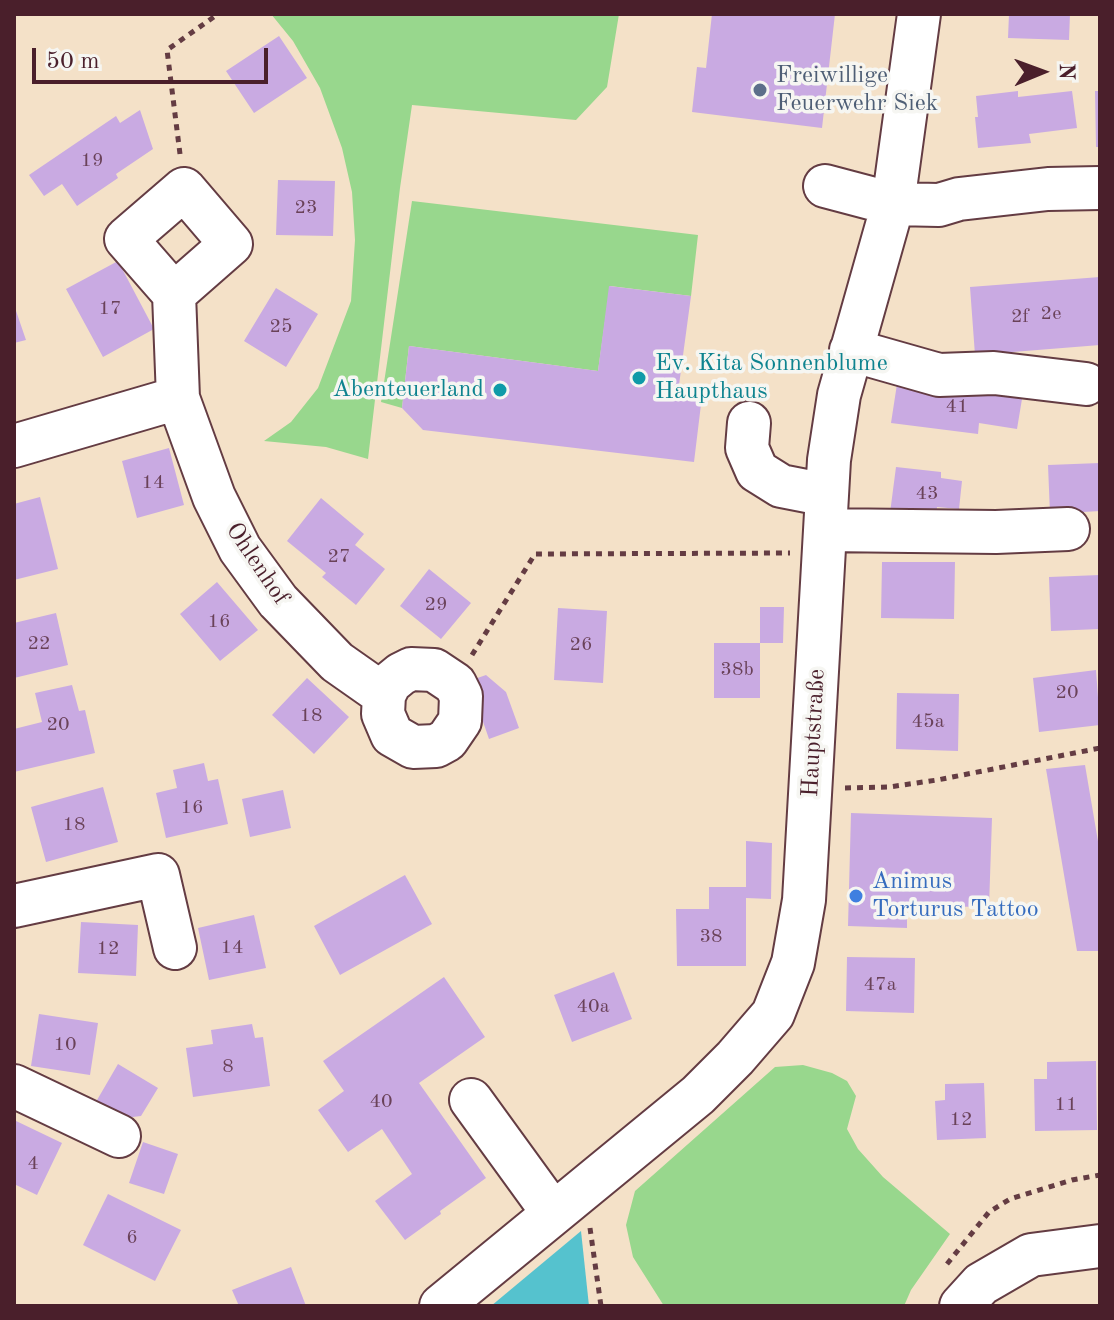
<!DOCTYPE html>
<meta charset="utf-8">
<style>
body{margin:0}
#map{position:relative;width:1114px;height:1320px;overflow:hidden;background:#f4e1c8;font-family:"Old Standard TT",serif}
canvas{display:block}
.frame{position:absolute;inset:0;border:16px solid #4a1f2b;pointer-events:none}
.north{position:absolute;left:1002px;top:32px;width:80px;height:80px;-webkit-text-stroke:6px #f6f6f2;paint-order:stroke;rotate:89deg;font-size:22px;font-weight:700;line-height:32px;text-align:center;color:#4a1f2b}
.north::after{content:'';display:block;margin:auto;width:28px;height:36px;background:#4a1f2b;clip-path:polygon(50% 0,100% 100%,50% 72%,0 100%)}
.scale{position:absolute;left:32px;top:48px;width:236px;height:36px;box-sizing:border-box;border:4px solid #4a1f2b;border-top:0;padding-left:10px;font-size:24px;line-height:28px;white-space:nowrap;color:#4a1f2b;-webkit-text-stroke:6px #f6f6f2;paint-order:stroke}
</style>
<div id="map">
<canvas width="1114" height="1320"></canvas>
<div class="frame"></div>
<div class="north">N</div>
<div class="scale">50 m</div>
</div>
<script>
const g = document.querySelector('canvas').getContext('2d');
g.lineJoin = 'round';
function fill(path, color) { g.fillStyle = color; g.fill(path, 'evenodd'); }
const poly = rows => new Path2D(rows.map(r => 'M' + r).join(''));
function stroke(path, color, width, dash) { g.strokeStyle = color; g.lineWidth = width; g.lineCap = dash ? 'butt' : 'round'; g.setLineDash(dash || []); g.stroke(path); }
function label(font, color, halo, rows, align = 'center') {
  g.font = font + ' "Old Standard TT",serif'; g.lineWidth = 7; g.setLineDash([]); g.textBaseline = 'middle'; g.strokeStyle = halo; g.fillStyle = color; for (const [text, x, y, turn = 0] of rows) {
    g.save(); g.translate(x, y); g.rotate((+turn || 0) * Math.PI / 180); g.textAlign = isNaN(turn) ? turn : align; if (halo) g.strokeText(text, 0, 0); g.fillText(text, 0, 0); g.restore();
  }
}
const green = poly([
 [271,14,619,14,607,87,576,120,412,105,400,188,368,459,326,447,264,441,291,422,318,388,351,301,355,240,352,192,342,148,320,88,293,41],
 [412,201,698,235,691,296,610,286,598,371,409,346,402,408,381,402],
 [803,1065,832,1073,847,1081,856,1096,847,1129,858,1149,883,1177,950,1234,911,1290,904,1306,664,1306,633,1257,626,1225,635,1191,775,1067]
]);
const water = poly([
 [581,1231,589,1306,491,1306]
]);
const building = poly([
 [712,14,835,14,822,128,692,112,697,67,706,68],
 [1009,14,1070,14,1069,40,1008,38],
 [279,36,307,78,254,113,226,71],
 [1018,91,1018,97,1072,91,1077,128,1029,134,1031,143,978,148,975,117,978,117,976,96],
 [1095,91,1100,91,1100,147,1096,147],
 [140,110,153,149,116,174,118,178,77,206,62,184,44,196,29,175,116,116,120,123],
 [278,180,335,181,333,236,276,235],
 [118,261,154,329,103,357,66,289],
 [1100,277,1100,345,975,355,970,287],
 [609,286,691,296,679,385,703,388,694,462,423,430,402,408,409,346,598,371],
 [276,288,318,314,286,367,244,341],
 [14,305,26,340,14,343],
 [897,384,1024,387,1017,429,979,423,978,434,891,423],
 [169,448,184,505,137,518,122,461],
 [1100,463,1100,511,1050,514,1048,465],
 [896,467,941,472,941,478,962,481,959,509,937,507,936,519,890,513],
 [40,497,58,569,14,580,14,504],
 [321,498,364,534,355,545,385,569,356,605,322,577,326,573,287,541],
 [882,562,955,562,954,619,881,618],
 [429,569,471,603,441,639,400,606],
 [1100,575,1100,629,1051,631,1049,577],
 [217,582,258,630,220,661,180,614],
 [760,607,784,607,783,643,760,643,760,698,714,698,714,643,760,643],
 [558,608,607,611,603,683,554,680],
 [56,613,68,665,14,678,14,623],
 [1096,670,1100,725,1039,732,1033,678],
 [486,675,506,692,519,728,489,739,469,681],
 [307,678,349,717,314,754,272,715],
 [72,685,79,711,85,710,95,753,14,772,14,729,42,722,35,693],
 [897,693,959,694,958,751,896,749],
 [204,763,208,781,218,779,228,824,166,838,156,793,177,788,173,770],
 [1085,765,1100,853,1100,951,1077,951,1046,769],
 [103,787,118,842,46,862,31,807],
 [283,790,291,828,250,837,242,799],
 [851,813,992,818,989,907,907,906,907,928,848,926],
 [746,841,772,843,771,899,746,898,746,966,677,966,676,909,709,909,709,887,746,887],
 [405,875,432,924,340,975,314,926],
 [254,915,266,968,209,980,198,928],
 [81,922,138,925,136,976,78,973],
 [847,957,915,958,914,1013,846,1011],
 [614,972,632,1019,572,1042,554,995],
 [444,977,485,1037,419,1083,486,1178,440,1211,441,1214,405,1240,375,1201,412,1174,382,1129,348,1152,318,1110,344,1091,323,1061],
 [39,1014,98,1023,90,1075,31,1066],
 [252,1024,255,1038,263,1037,270,1086,193,1097,186,1048,213,1044,211,1030],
 [1096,1061,1097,1130,1035,1131,1034,1079,1047,1079,1047,1062],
 [118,1064,158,1088,141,1116,116,1119,93,1107],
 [984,1083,986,1138,937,1140,935,1101,945,1100,945,1084],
 [14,1120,62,1143,37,1195,14,1184],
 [143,1142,178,1154,164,1194,129,1183],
 [108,1194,181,1230,155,1281,83,1245],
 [291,1267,306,1306,239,1306,232,1290]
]);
const path = poly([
 [180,154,167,50,218,14],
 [472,655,535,554,790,553],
 [845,788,889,787,937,780,1100,748],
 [590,1228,601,1306],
 [947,1264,989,1212,1010,1199,1072,1180,1100,1175]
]);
const minor = poly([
 [825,186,893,204,939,205,959,199,1048,189,1100,188],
 [174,294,126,239,184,189,231,244,174,294,178,398,214,497,240,549,278,601,337,662,384,695,383,714,392,735,413,747,436,746,447,740,460,721,461,696,455,684,434,670,411,669,401,674,390,683,384,695],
 [851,350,939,375,994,373,1086,384],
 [749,423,747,448,757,471,781,486,827,495],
 [14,446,178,398],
 [825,530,996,532,1068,529],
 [14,906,158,875,175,948],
 [14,1086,119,1136],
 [471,1100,553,1213],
 [441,1306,698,1095,735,1058,773,1014,793,963,804,900,829,460,839,395,893,204,919,14],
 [961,1306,981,1284,1031,1255,1100,1246]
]);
const markers = [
 [760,90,8,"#5c6f8a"],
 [639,378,8,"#0f9aa8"],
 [500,390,8,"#0f9aa8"],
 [856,896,8,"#3f7fe0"]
];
const numberNames = [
 ["19",92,161],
 ["23",306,208],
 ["17",110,309],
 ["2e",1051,314],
 ["2f",1020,317],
 ["25",281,327],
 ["41",957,407],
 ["14",153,483],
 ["43",927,494],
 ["27",339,557],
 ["29",436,605],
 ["16",219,622],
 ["22",39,644],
 ["26",581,645],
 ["38b",737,670],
 ["20",1067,693],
 ["18",311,716],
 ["45a",928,722],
 ["20",58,725],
 ["16",192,808],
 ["18",74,825],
 ["38",711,937],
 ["14",232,948],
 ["12",108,949],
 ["47a",880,985],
 ["40a",593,1007],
 ["10",65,1045],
 ["8",228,1067],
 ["40",381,1102],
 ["11",1066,1105],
 ["12",961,1120],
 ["4",33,1164],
 ["6",132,1238]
];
const serviceNames = [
 ["Freiwillige",776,76],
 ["Feuerwehr Siek",776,104]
];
const cultureNames = [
 ["Ev. Kita Sonnenblume",655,364],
 ["Haupthaus",655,392],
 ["Abenteuerland",484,390,"right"]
];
const streetNames = [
 ["Ohlenhof",257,564,56],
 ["Hauptstraße",814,733,-87]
];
const shopNames = [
 ["Animus",872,882],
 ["Torturus Tattoo",872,910]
];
fill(green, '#98d78d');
fill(water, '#55c2ce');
fill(building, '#c9aae2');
stroke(minor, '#643c43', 46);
stroke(path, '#643c43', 5, [6, 6]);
stroke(minor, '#fff', 42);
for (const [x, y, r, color] of markers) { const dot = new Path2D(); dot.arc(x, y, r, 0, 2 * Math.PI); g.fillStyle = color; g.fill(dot); stroke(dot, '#f6f6f2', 3); }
label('20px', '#6a4259', null, numberNames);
label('24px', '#4e5e75', '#f6f6f2', serviceNames, 'left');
label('24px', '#0d838f', '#f6f6f2', cultureNames, 'left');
label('24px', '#4a1f2b', '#f6f6f2', streetNames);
label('24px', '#366cbe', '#f6f6f2', shopNames, 'left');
</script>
